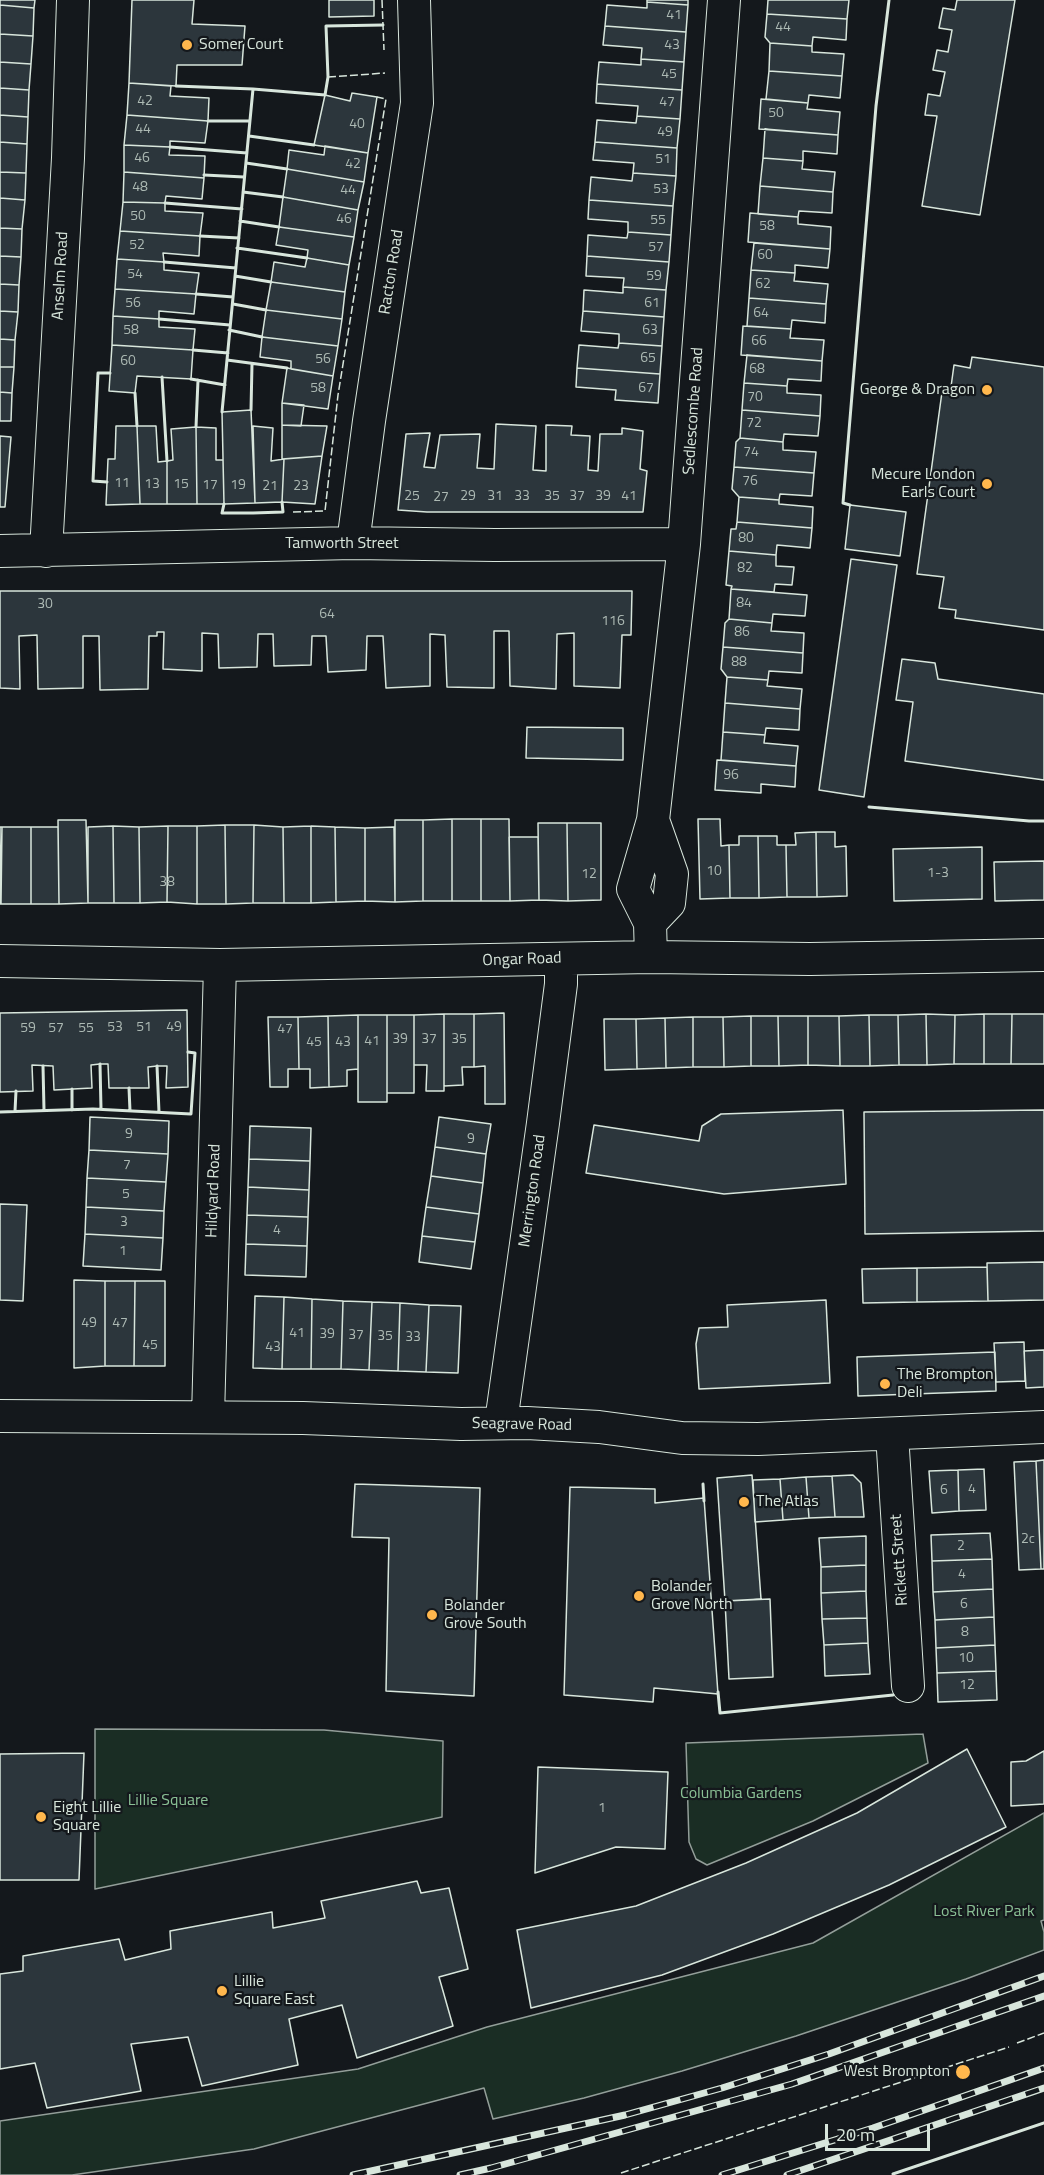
<!DOCTYPE html>
<style>
body{margin:0}
#map{position:relative;width:1044px;height:2175px;overflow:hidden;background:#14181c;font-family:"Titillium Web",sans-serif}
canvas{display:block}
.scale{position:absolute;left:825px;top:2124px;width:105px;height:27px;box-sizing:border-box;border:3px solid #d8e6dc;border-top:0;padding-left:8px;font-size:18px;line-height:21px;white-space:nowrap;color:#d8e6dc;-webkit-text-stroke:4px #14181c;paint-order:stroke}
</style>
<div id="map">
<canvas width="1044" height="2175"></canvas>
<div class="scale">20 m</div>
</div>
<script>
const g = document.querySelector('canvas').getContext('2d');
g.lineJoin = 'round';
function fill(path, color) { g.fillStyle = color; g.fill(path, 'evenodd'); }
const poly = rows => new Path2D(rows.map(r => 'M' + r).join(''));
function stroke(path, color, width, dash) { g.strokeStyle = color; g.lineWidth = width; g.lineCap = dash ? 'butt' : 'round'; g.setLineDash(dash || []); g.stroke(path); }
function label(font, color, halo, rows, align = 'center') {
  g.font = font + ' "Titillium Web",sans-serif'; g.lineWidth = 4.5; g.setLineDash([]); g.textBaseline = 'middle'; g.strokeStyle = halo; g.fillStyle = color; for (const [text, x, y, turn = 0] of rows) {
    g.save(); g.translate(x, y); g.rotate((+turn || 0) * Math.PI / 180); g.textAlign = isNaN(turn) ? turn : align; if (halo) g.strokeText(text, 0, 0); g.fillText(text, 0, 0); g.restore();
  }
}
const green = poly([
 [95,1729,324,1730,443,1741,442,1817,95,1889,95,1729],
 [923,1734,928,1763,813,1821,707,1865,696,1859,689,1842,686,1743,923,1734],
 [1044,1813,1044,1920,1041,1921,1044,1932,1044,1950,966,1979,796,2036,682,2071,584,2098,493,2119,484,2088,254,2149,72,2175,0,2175,0,2121,358,2069,487,2027,813,1943,1044,1813]
]);
const building = poly([
 [0,0,35,0,34,8,0,5,0,0],
 [132,0,194,0,192,24,245,26,242,65,177,65,176,86,129,83,132,0],
 [329,0,374,0,374,16,329,17,329,0],
 [647,0,688,0,688,5,647,2,647,0],
 [768,0,849,0,847,19,767,14,768,0],
 [957,0,1015,0,980,215,922,206,937,116,925,115,928,94,940,96,945,72,933,70,937,50,948,52,952,30,939,28,943,8,955,10,957,0],
 [647,2,688,5,686,32,605,26,607,5,647,8,647,2],
 [0,5,34,8,33,36,0,34,0,5],
 [767,14,847,19,846,40,813,37,812,46,770,43,765,37,767,14],
 [605,26,686,32,684,62,641,59,642,48,603,45,605,26],
 [0,34,33,36,31,64,0,62,0,34],
 [770,43,812,46,812,52,844,54,842,76,769,71,770,43],
 [641,59,684,62,682,90,597,84,599,62,641,65,641,59],
 [0,62,31,64,29,90,0,88,0,62],
 [769,71,842,76,840,98,809,95,808,103,766,99,769,71],
 [129,83,171,86,170,96,209,98,208,121,127,115,129,83],
 [597,84,682,90,680,119,637,116,638,106,596,103,597,84],
 [0,88,29,90,28,117,0,115,0,88],
 [352,93,377,97,368,153,314,145,325,95,350,101,352,93],
 [761,99,808,103,807,109,840,112,838,135,759,129,761,99],
 [0,115,28,117,27,144,0,142,0,115],
 [127,115,208,121,205,143,170,141,170,147,124,145,127,115],
 [637,116,680,119,677,148,595,142,597,120,636,123,637,116],
 [765,129,838,135,837,154,803,151,803,161,763,158,765,129],
 [0,142,27,144,26,173,0,172,0,142],
 [595,142,677,148,676,176,633,173,634,163,593,160,595,142],
 [124,145,170,147,169,155,205,156,204,178,124,172,124,145],
 [325,146,368,153,364,182,287,169,289,150,324,155,325,146],
 [763,158,803,161,802,169,835,172,833,192,760,186,763,158],
 [287,169,364,182,358,210,283,197,287,169],
 [0,172,26,173,25,200,0,198,0,172],
 [124,172,204,178,202,199,166,196,165,203,123,202,124,172],
 [633,173,676,176,673,206,589,200,591,177,632,181,633,173],
 [760,186,833,192,832,213,799,211,798,217,758,214,760,186],
 [283,197,358,210,354,237,279,227,283,197],
 [0,198,25,200,22,229,0,228,0,198],
 [589,200,673,206,671,235,628,232,628,222,588,219,589,200],
 [123,202,165,203,165,211,203,213,200,236,120,231,123,202],
 [750,213,798,217,798,224,831,227,830,249,748,242,750,213],
 [279,227,354,237,349,265,307,258,308,250,276,245,279,227],
 [0,228,22,229,21,257,0,256,0,228],
 [120,231,200,236,199,256,163,253,164,262,117,259,120,231],
 [628,232,671,235,669,262,587,256,588,235,627,238,628,232],
 [754,243,830,249,828,268,795,265,795,273,751,270,754,243],
 [0,256,21,257,19,285,0,284,0,256],
 [587,256,669,262,666,290,623,287,624,278,586,276,587,256],
 [307,258,349,265,345,292,271,282,274,262,305,267,307,258],
 [117,259,164,262,164,270,199,273,196,294,115,289,117,259],
 [751,270,795,273,794,281,828,284,826,304,749,298,751,270],
 [271,282,345,292,342,319,266,310,271,282],
 [0,284,19,285,18,312,0,311,0,284],
 [623,287,666,290,664,317,583,311,584,290,623,293,623,287],
 [115,289,196,294,194,314,159,311,159,319,113,316,115,289],
 [749,298,826,304,825,323,792,320,791,329,747,326,749,298],
 [266,310,342,319,338,346,262,337,266,310],
 [0,311,18,312,15,340,0,339,0,311],
 [583,311,664,317,662,346,619,343,619,334,581,331,583,311],
 [113,316,159,319,159,327,195,329,193,350,112,345,113,316],
 [743,326,791,329,790,338,824,340,822,361,741,355,743,326],
 [262,337,338,346,333,376,291,369,291,361,260,357,262,337],
 [0,339,15,340,14,367,0,367,0,339],
 [619,343,662,346,660,374,577,368,579,345,618,348,619,343],
 [112,345,193,350,191,379,137,376,135,393,109,391,112,345],
 [747,355,822,361,821,381,788,379,787,386,744,383,747,355],
 [972,357,1044,367,1044,630,955,618,956,610,939,608,944,577,917,574,942,392,950,394,954,365,970,368,972,357],
 [0,367,14,367,12,393,0,392,0,367],
 [287,368,333,376,328,409,282,403,287,368],
 [577,368,660,374,658,403,615,400,616,390,576,387,577,368],
 [744,383,787,386,787,393,821,395,820,416,742,410,744,383],
 [0,392,12,393,11,421,0,421,0,392],
 [282,403,304,405,301,426,282,425,282,403],
 [251,410,255,503,224,504,222,412,251,410],
 [742,410,820,416,818,436,784,434,783,442,740,438,742,410],
 [496,424,536,426,533,470,546,471,546,425,572,426,571,435,590,436,588,470,598,471,600,434,622,434,622,428,643,431,640,469,647,471,643,512,427,512,398,510,406,434,430,433,424,467,435,468,440,435,480,434,477,468,494,469,496,424],
 [282,425,327,426,322,456,282,459,282,425],
 [116,426,137,426,140,504,106,505,108,459,115,459,116,426],
 [137,426,156,426,158,462,167,461,167,504,140,504,137,426],
 [253,426,273,428,271,461,284,459,282,502,255,503,253,426],
 [196,427,216,428,216,460,223,460,224,504,197,504,196,427],
 [196,427,197,504,167,504,167,461,173,460,171,429,196,427],
 [0,436,11,437,5,507,0,507,0,436],
 [740,438,783,442,783,450,816,452,814,473,734,467,736,442,740,438],
 [322,456,315,504,282,502,284,459,322,456],
 [734,467,814,473,812,496,780,494,779,500,739,497,732,489,734,467],
 [739,497,779,500,779,504,813,507,812,528,737,522,739,497],
 [850,505,906,512,900,556,845,549,850,505],
 [737,522,812,528,810,548,777,545,776,555,729,551,731,529,736,529,737,522],
 [729,551,776,555,776,566,794,567,792,585,775,584,774,592,731,589,732,586,726,585,729,551],
 [851,559,897,565,864,797,819,790,851,559],
 [731,589,807,595,805,616,773,614,772,623,729,619,731,589],
 [0,591,632,591,631,635,622,635,620,688,574,686,574,633,557,634,556,689,510,686,509,631,494,631,494,688,447,687,445,635,430,634,430,686,386,688,383,636,367,636,366,670,328,672,326,636,312,636,311,665,274,666,273,634,258,634,257,667,219,668,218,634,202,633,202,671,163,669,164,632,157,632,157,636,149,636,148,689,100,690,99,636,83,636,83,688,38,689,37,635,19,636,20,689,0,688,0,591],
 [729,619,772,623,771,631,804,633,803,653,723,647,725,623,729,619],
 [723,647,803,653,802,673,769,671,768,680,727,677,721,669,723,647],
 [902,659,935,663,938,679,1044,694,1044,780,905,761,913,702,896,700,902,659],
 [727,677,768,680,767,686,802,689,800,709,725,703,727,677],
 [725,703,800,709,799,730,766,728,765,735,723,732,725,703],
 [527,727,623,728,623,760,526,758,527,727],
 [723,732,765,735,764,743,798,746,796,766,721,760,723,732],
 [717,760,796,766,795,787,761,784,761,793,715,790,717,760],
 [452,819,481,819,481,901,452,901,452,819],
 [452,819,452,901,423,901,423,820,452,819],
 [481,819,509,819,510,901,481,901,481,819],
 [698,819,720,819,721,846,729,845,730,898,700,899,698,819],
 [58,820,86,820,88,903,59,904,58,820],
 [395,820,423,820,423,901,395,902,395,820],
 [538,823,567,823,568,901,539,900,538,823],
 [567,823,601,823,601,900,568,901,567,823],
 [225,825,254,825,253,903,226,904,225,825],
 [225,825,226,904,197,904,197,826,225,825],
 [254,825,283,827,284,903,253,903,254,825],
 [113,826,139,827,140,903,114,903,113,826],
 [113,826,114,903,88,903,88,827,113,826],
 [168,826,197,826,197,904,167,902,168,826],
 [168,826,167,902,140,903,139,827,168,826],
 [311,826,335,827,336,902,311,903,311,826],
 [311,826,311,903,284,903,283,827,311,826],
 [0,827,2,827,0,904,0,827],
 [2,827,31,827,31,904,1,904,2,827],
 [31,827,58,827,59,904,31,904,31,827],
 [335,827,365,828,365,901,336,902,335,827],
 [394,827,395,902,365,901,365,828,394,827],
 [816,832,835,832,835,847,846,846,847,896,817,897,816,832],
 [816,832,817,897,787,897,786,845,796,845,795,833,816,832],
 [739,836,758,836,759,898,730,898,729,845,739,845,739,836],
 [758,836,777,836,777,845,786,845,787,897,759,898,758,836],
 [509,837,538,837,539,900,510,901,509,837],
 [982,847,982,899,894,901,893,849,982,847],
 [1044,861,1044,900,995,901,994,862,1044,861],
 [187,1010,188,1087,166,1088,167,1066,157,1066,148,1067,149,1088,109,1088,108,1064,100,1064,91,1065,92,1088,54,1090,53,1066,32,1065,33,1091,0,1092,0,1013,187,1010],
 [504,1013,505,1104,485,1104,485,1066,474,1067,474,1014,504,1013],
 [444,1014,444,1091,426,1091,427,1065,414,1065,414,1015,444,1014],
 [444,1014,474,1014,474,1067,462,1067,463,1085,444,1086,444,1014],
 [926,1014,927,1065,899,1065,898,1015,926,1014],
 [926,1014,955,1015,954,1064,927,1065,926,1014],
 [984,1014,1012,1014,1011,1064,984,1064,984,1014],
 [984,1014,984,1064,954,1064,955,1015,984,1014],
 [1012,1014,1044,1014,1044,1064,1011,1064,1012,1014],
 [358,1015,358,1069,347,1070,347,1086,329,1087,328,1016,358,1015],
 [358,1015,387,1015,387,1102,358,1102,358,1015],
 [387,1015,414,1015,414,1093,387,1093,387,1015],
 [869,1015,898,1015,899,1065,870,1066,869,1015],
 [869,1015,870,1066,840,1066,839,1016,869,1015],
 [328,1016,329,1087,310,1088,310,1069,299,1069,298,1017,328,1016],
 [751,1016,751,1066,724,1067,723,1017,751,1016],
 [751,1016,778,1016,779,1066,751,1066,751,1016],
 [778,1016,808,1016,808,1065,779,1066,778,1016],
 [808,1016,839,1016,840,1066,808,1065,808,1016],
 [268,1017,298,1017,299,1069,288,1069,288,1087,270,1087,268,1017],
 [693,1017,693,1067,666,1068,665,1018,693,1017],
 [693,1017,723,1017,724,1067,693,1067,693,1017],
 [665,1018,666,1068,637,1069,636,1019,665,1018],
 [604,1019,636,1019,637,1069,605,1070,604,1019],
 [843,1110,846,1184,724,1194,586,1173,594,1125,699,1141,702,1126,721,1114,843,1110],
 [1044,1110,1044,1231,865,1234,864,1112,1044,1110],
 [90,1117,169,1121,168,1154,89,1150,90,1117],
 [439,1117,491,1124,486,1154,435,1147,439,1117],
 [250,1126,311,1128,310,1161,249,1159,250,1126],
 [435,1147,486,1154,483,1183,431,1176,435,1147],
 [89,1150,168,1154,166,1182,87,1178,89,1150],
 [249,1159,310,1161,309,1190,248,1187,249,1159],
 [431,1176,483,1183,479,1214,426,1207,431,1176],
 [87,1178,166,1182,164,1211,86,1207,87,1178],
 [248,1187,309,1190,308,1217,247,1215,248,1187],
 [0,1204,27,1205,23,1301,0,1300,0,1204],
 [86,1207,164,1211,163,1238,85,1234,86,1207],
 [426,1207,479,1214,475,1242,422,1236,426,1207],
 [247,1215,308,1217,307,1246,246,1244,247,1215],
 [85,1234,163,1238,161,1270,83,1266,85,1234],
 [422,1236,475,1242,471,1269,419,1262,422,1236],
 [246,1244,307,1246,306,1277,245,1275,246,1244],
 [1044,1262,1044,1300,988,1301,987,1263,1044,1262],
 [987,1267,988,1301,917,1302,917,1268,987,1267],
 [917,1268,917,1302,863,1303,862,1269,917,1268],
 [74,1280,105,1281,105,1366,74,1368,74,1280],
 [105,1281,135,1281,134,1366,105,1366,105,1281],
 [135,1281,165,1281,165,1366,134,1366,135,1281],
 [255,1296,284,1297,282,1369,253,1368,255,1296],
 [284,1297,312,1299,311,1369,282,1369,284,1297],
 [312,1299,343,1301,341,1369,311,1369,312,1299],
 [826,1300,830,1383,699,1389,696,1344,699,1328,728,1327,727,1305,826,1300],
 [343,1301,372,1302,369,1370,341,1369,343,1301],
 [372,1302,400,1303,398,1371,369,1370,372,1302],
 [400,1303,429,1305,426,1372,398,1371,400,1303],
 [429,1305,461,1306,458,1373,426,1372,429,1305],
 [1024,1342,1025,1381,996,1382,994,1343,1024,1342],
 [1044,1350,1044,1387,1026,1388,1024,1351,1044,1350],
 [995,1352,996,1391,858,1396,857,1357,995,1352],
 [1044,1460,1044,1569,1041,1569,1036,1461,1044,1460],
 [1036,1461,1041,1569,1019,1570,1014,1462,1036,1461],
 [984,1469,986,1510,959,1511,958,1470,984,1469],
 [958,1470,959,1511,932,1513,929,1471,958,1470],
 [752,1475,761,1599,725,1601,717,1478,752,1475],
 [853,1475,861,1483,864,1517,835,1517,832,1476,853,1475],
 [832,1476,835,1517,809,1518,806,1477,832,1476],
 [806,1477,809,1518,783,1520,780,1479,806,1477],
 [780,1479,783,1520,755,1522,753,1480,780,1479],
 [355,1484,480,1488,474,1696,386,1691,389,1538,352,1537,355,1484],
 [570,1487,655,1489,655,1503,704,1498,718,1694,654,1688,653,1702,564,1695,570,1487],
 [990,1533,992,1559,932,1561,931,1535,990,1533],
 [866,1536,866,1565,821,1567,819,1538,866,1536],
 [992,1559,993,1589,933,1592,932,1561,992,1559],
 [866,1565,866,1591,821,1593,821,1567,866,1565],
 [993,1589,994,1617,935,1620,933,1592,993,1589],
 [866,1591,867,1618,822,1619,821,1593,866,1591],
 [770,1599,773,1677,729,1679,725,1601,770,1599],
 [994,1617,995,1645,936,1648,935,1620,994,1617],
 [867,1618,868,1643,824,1645,822,1619,867,1618],
 [868,1643,870,1674,825,1676,824,1645,868,1643],
 [995,1645,996,1671,937,1673,936,1648,995,1645],
 [996,1671,997,1700,938,1702,937,1673,996,1671],
 [967,1749,1006,1827,889,1885,773,1934,662,1975,531,2008,517,1930,636,1906,746,1863,857,1813,967,1749],
 [1044,1751,1044,1804,1011,1806,1011,1762,1026,1761,1044,1751],
 [84,1753,79,1880,0,1880,0,1754,84,1753],
 [538,1767,668,1772,665,1849,616,1847,535,1873,538,1767],
 [417,1881,421,1893,449,1888,468,1969,439,1977,453,2026,357,2058,342,2005,289,2019,298,2065,202,2086,188,2037,131,2044,141,2091,47,2108,35,2063,0,2069,0,1974,23,1971,23,1956,119,1939,125,1960,171,1949,170,1931,272,1912,273,1928,325,1918,321,1901,417,1881]
]);
const minor = poly([
 [353,543,369,421,417,103,414,0],
 [0,551,353,543,495,545,684,544],
 [46,551,68,158,73,0],
 [650,923,669,903,672,874,653,820],
 [651,957,650,923,633,889,653,820,684,544,724,0],
 [0,961,220,965,651,957,810,959,1044,955],
 [0,1416,303,1418,461,1424,527,1423,599,1427,682,1438,758,1439,1044,1427],
 [208,1417,220,965],
 [501,1422,543,1123,561,984,561,959],
 [892,1434,908,1686]
]);
const rail = poly([
 [353,2175,625,2115,722,2088,829,2054,1044,1976],
 [460,2175,491,2168,792,2084,1044,1996],
 [722,2175,873,2128,1044,2068],
 [787,2175,1044,2088]
]);
const fence = poly([
 [382,0,384,50],
 [328,77,385,73],
 [293,512,325,511,338,395,386,99,377,97],
 [1017,2043,1044,2033],
 [621,2173,1009,2047]
]);
const wall = poly([
 [176,86,253,89],
 [208,121,250,121],
 [249,136,314,145],
 [170,147,247,153],
 [246,163,287,169],
 [204,175,244,177],
 [243,192,283,197],
 [165,203,242,209],
 [240,221,279,227],
 [200,236,239,238],
 [237,248,307,258],
 [164,262,236,268],
 [235,276,271,282],
 [196,294,233,297],
 [233,304,266,310],
 [159,319,230,325],
 [229,330,262,337],
 [193,350,228,353],
 [227,360,287,368],
 [162,377,167,461],
 [191,379,225,385],
 [135,393,137,426],
 [251,410,252,364],
 [222,412,253,89,325,95,328,77,326,26,383,25],
 [196,427,198,380],
 [107,482,93,481,98,373,110,373],
 [224,504,222,513,253,513,283,512,282,502],
 [850,505,843,503,876,106,889,0],
 [869,807,1029,821,1044,821],
 [100,1064,101,1109],
 [43,1066,44,1110],
 [157,1066,159,1112],
 [129,1088,130,1111],
 [72,1089,72,1110],
 [15,1111,16,1091],
 [0,1112,93,1109,191,1114,195,1053,188,1052],
 [703,1484,704,1501],
 [718,1692,720,1713,893,1695],
 [893,2174,1044,2123]
]);
const markers = [
 [187,45,6,"#ffb74d"],
 [987,390,6,"#ffb74d"],
 [987,484,6,"#ffb74d"],
 [885,1384,6,"#ffb74d"],
 [744,1502,6,"#ffb74d"],
 [639,1596,6,"#ffb74d"],
 [432,1615,6,"#ffb74d"],
 [41,1817,6,"#ffb74d"],
 [222,1991,6,"#ffb74d"],
 [963,2072,8,"#ffb74d"]
];
const numberNames = [
 ["41",674,16],
 ["44",783,28],
 ["43",672,46],
 ["45",669,75],
 ["42",145,102],
 ["47",667,103],
 ["50",776,114],
 ["40",357,125],
 ["44",143,130],
 ["49",665,133],
 ["46",142,159],
 ["51",663,160],
 ["42",353,165],
 ["48",140,188],
 ["53",661,190],
 ["44",348,191],
 ["50",138,217],
 ["46",344,220],
 ["55",658,221],
 ["58",767,227],
 ["52",137,246],
 ["57",656,248],
 ["60",765,256],
 ["54",135,275],
 ["59",654,277],
 ["62",763,285],
 ["56",133,304],
 ["61",652,304],
 ["64",761,314],
 ["58",131,331],
 ["63",650,331],
 ["66",759,342],
 ["65",648,359],
 ["56",323,360],
 ["60",128,362],
 ["68",757,370],
 ["58",318,389],
 ["67",646,389],
 ["70",755,398],
 ["72",754,424],
 ["74",751,453],
 ["76",750,482],
 ["11",122,484],
 ["13",152,485],
 ["15",181,485],
 ["17",210,486],
 ["19",238,486],
 ["21",270,487],
 ["23",301,487],
 ["25",412,497],
 ["29",468,497],
 ["31",495,497],
 ["33",522,497],
 ["35",552,497],
 ["37",577,497],
 ["39",603,497],
 ["41",629,497],
 ["27",441,498],
 ["80",746,539],
 ["82",745,569],
 ["84",744,604],
 ["30",45,605],
 ["64",327,615],
 ["116",613,622],
 ["86",742,633],
 ["88",739,663],
 ["96",731,776],
 ["10",714,872],
 ["1-3",938,874],
 ["12",589,875],
 ["38",167,883],
 ["53",115,1028],
 ["51",144,1028],
 ["49",174,1028],
 ["59",28,1029],
 ["57",56,1029],
 ["55",86,1029],
 ["47",285,1030],
 ["39",400,1040],
 ["37",429,1040],
 ["35",459,1040],
 ["41",372,1042],
 ["45",314,1043],
 ["43",343,1043],
 ["9",129,1135],
 ["9",471,1140],
 ["7",127,1166],
 ["5",126,1195],
 ["3",124,1223],
 ["4",277,1231],
 ["1",123,1252],
 ["49",89,1324],
 ["47",120,1324],
 ["41",297,1334],
 ["39",327,1335],
 ["37",356,1336],
 ["35",385,1337],
 ["33",413,1338],
 ["45",150,1346],
 ["43",273,1348],
 ["4",972,1490],
 ["6",944,1491],
 ["2c",1028,1540],
 ["2",961,1547],
 ["4",962,1575],
 ["6",964,1605],
 ["8",965,1633],
 ["10",966,1659],
 ["12",967,1686],
 ["1",602,1809]
];
const poiNames = [
 ["Somer Court",199,45],
 ["George & Dragon",975,390,"right"],
 ["Mecure London",975,475,"right"],
 ["Earls Court",975,493,"right"],
 ["The Brompton",897,1375],
 ["Deli",897,1393],
 ["The Atlas",756,1502],
 ["Bolander",651,1587],
 ["Grove North",651,1605],
 ["Bolander",444,1606],
 ["Grove South",444,1624],
 ["Eight Lillie",53,1808],
 ["Square",53,1826],
 ["Lillie",234,1982],
 ["Square East",234,2000],
 ["West Brompton",950,2072,"right"]
];
const streetNames = [
 ["Racton Road",392,272,-81],
 ["Anselm Road",61,276,-87],
 ["Sedlescombe Road",694,411,-86],
 ["Tamworth Street",342,544],
 ["Ongar Road",522,960,-2],
 ["Hildyard Road",214,1191,-88],
 ["Merrington Road",533,1191,-82],
 ["Seagrave Road",522,1425,1],
 ["Rickett Street",900,1560,-94]
];
const parkNames = [
 ["Columbia Gardens",741,1794],
 ["Lillie Square",168,1801],
 ["Lost River Park",984,1912]
];
fill(green, '#1a2d24');
stroke(green, '#939e99', 1.5);
fill(building, '#2c363c');
stroke(building, '#d8e6dc', 1.5);
stroke(minor, '#d8e6dc', 34);
stroke(minor, '#14181c', 32);
stroke(rail, '#d8e6dc', 7);
stroke(rail, '#14181c', 4.5, [14]);
stroke(fence, '#d8e6dc', 1.5, [8, 3]);
stroke(wall, '#d8e6dc', 3);
for (const [x, y, r, color] of markers) { const dot = new Path2D(); dot.arc(x, y, r, 0, 2 * Math.PI); g.fillStyle = color; g.fill(dot); stroke(dot, '#14181c', 2); }
label('14px', '#adbab4', null, numberNames);
label('16px', '#d8e6dc', '#14181c', poiNames, 'left');
label('16px', '#d8e6dc', '#14181c', streetNames);
label('16px', '#8ac095', '#14181c', parkNames);
</script>
